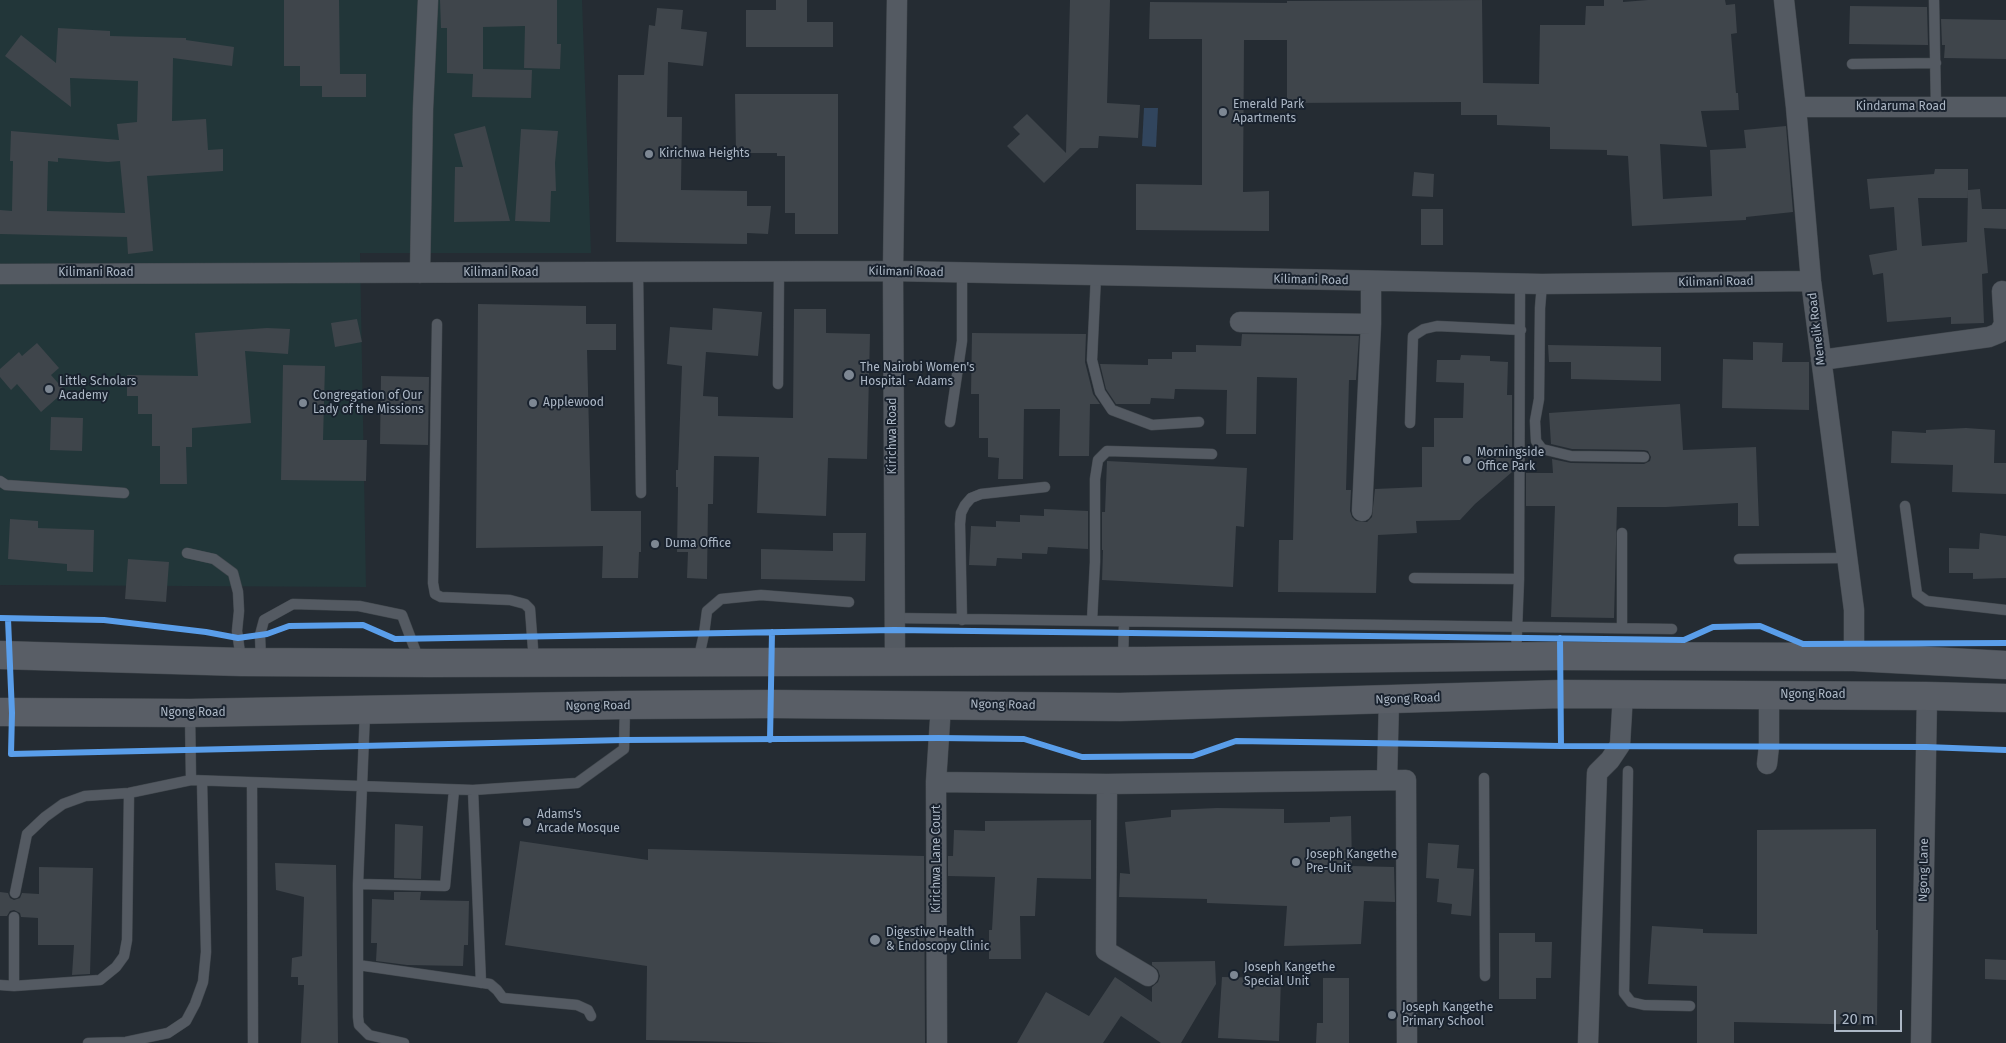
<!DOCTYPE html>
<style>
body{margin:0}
#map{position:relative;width:2006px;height:1043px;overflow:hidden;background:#252c33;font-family:"Fira Sans",sans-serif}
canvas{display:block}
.scale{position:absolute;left:1834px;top:1010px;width:68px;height:22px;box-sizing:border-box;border:2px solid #adb8c6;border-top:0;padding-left:6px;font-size:15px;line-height:18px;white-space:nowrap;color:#adb8c6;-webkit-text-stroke:4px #19222e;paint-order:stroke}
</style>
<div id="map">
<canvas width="2006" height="1043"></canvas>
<div class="scale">20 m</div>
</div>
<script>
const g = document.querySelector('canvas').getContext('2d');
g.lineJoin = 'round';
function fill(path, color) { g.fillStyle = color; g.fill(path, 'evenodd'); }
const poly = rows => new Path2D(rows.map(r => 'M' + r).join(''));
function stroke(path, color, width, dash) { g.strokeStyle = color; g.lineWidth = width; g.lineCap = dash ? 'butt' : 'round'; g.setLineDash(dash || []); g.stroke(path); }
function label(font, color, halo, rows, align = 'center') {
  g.font = font + ' "Fira Sans",sans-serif'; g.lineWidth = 4; g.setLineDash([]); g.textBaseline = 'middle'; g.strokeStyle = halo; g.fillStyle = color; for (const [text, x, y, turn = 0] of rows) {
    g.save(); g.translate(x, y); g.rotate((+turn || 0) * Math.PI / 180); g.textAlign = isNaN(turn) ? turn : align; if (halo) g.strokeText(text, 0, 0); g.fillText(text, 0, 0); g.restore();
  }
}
const green = poly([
 [0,0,582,0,591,253,360,253,366,587,0,585]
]);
const water = poly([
 [1144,108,1158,108,1156,147,1142,146]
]);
const building = poly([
 [284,0,339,0,340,74,366,74,366,97,322,97,322,86,300,86,300,66,284,66],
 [440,0,557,0,557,44,561,44,560,69,524,68,525,26,483,27,483,69,532,70,531,98,472,97,473,74,447,73,447,28,441,28],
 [776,0,807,0,807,22,833,22,833,47,746,47,746,10,776,10],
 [1070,0,1110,0,1107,103,1140,105,1138,138,1099,136,1098,148,1080,148,1044,183,1007,146,1020,134,1013,127,1027,114,1066,153],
 [1482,0,1483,83,1539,84,1540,25,1585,25,1586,6,1604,6,1604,0,1623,0,1623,2,1648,0,1725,0,1726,5,1735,4,1737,33,1731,34,1736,93,1738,93,1739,110,1701,111,1707,147,1660,144,1663,199,1712,196,1710,150,1746,148,1744,130,1786,126,1793,212,1746,217,1746,220,1632,226,1628,156,1607,155,1607,150,1550,149,1550,127,1497,125,1497,115,1461,115,1461,102,1287,103,1287,40,1244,40,1243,192,1269,191,1269,231,1136,230,1136,184,1202,185,1202,39,1149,39,1150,2,1287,3,1287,1],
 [1850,6,1927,7,1928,45,1849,44],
 [657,8,683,10,681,29,707,32,703,66,668,62,667,117,682,117,681,190,747,191,747,206,771,206,768,234,747,233,747,244,616,242,618,75,644,75,649,25,655,26],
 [1941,19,2006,20,2006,59,1944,58,1945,45,1942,45],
 [58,28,110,31,110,36,186,38,186,40,234,47,232,66,173,58,172,121,206,119,208,150,223,149,223,171,147,176,153,251,128,254,127,237,0,234,0,210,12,211,13,161,10,161,11,131,119,140,117,124,137,122,138,81,70,78,71,107,5,56,21,35,56,63],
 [58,158,108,162,120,161,125,213,47,211,48,161,58,162],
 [735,94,838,94,838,234,795,234,795,213,785,213,785,156,777,156,777,153,736,153],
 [485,126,510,221,454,222,455,167,463,167,454,134],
 [521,129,558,131,555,163,556,191,551,191,550,222,515,221],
 [1935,169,1968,169,1968,198,1918,198,1922,246,1967,242,1968,190,1980,189,1982,209,2006,209,2006,229,1984,228,1988,273,1982,274,1984,323,1951,324,1951,317,1887,322,1883,273,1873,275,1869,255,1897,250,1894,207,1870,209,1867,179,1934,174],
 [1414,172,1434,174,1433,197,1412,196],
 [1421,209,1443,209,1443,245,1421,245],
 [478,304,586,306,586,324,616,324,616,350,587,350,591,511,641,511,641,552,639,552,638,578,602,578,603,546,476,548],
 [713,308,762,312,758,356,706,352,703,396,718,397,718,416,793,418,794,309,826,309,826,333,870,334,867,459,828,458,826,516,757,513,759,457,714,456,713,504,708,504,707,579,687,578,688,552,677,552,678,487,676,487,676,470,678,470,682,366,667,364,670,327,712,330],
 [357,319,362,342,335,347,331,323],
 [267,328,290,329,288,354,245,351,251,423,192,428,192,447,186,447,187,484,160,484,160,446,152,446,152,414,138,414,138,396,127,396,127,375,198,376,195,333],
 [972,333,1086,334,1085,362,1093,394,1100,404,1090,404,1089,456,1059,456,1060,409,1024,409,1023,479,998,479,999,458,988,457,988,438,979,438,979,394,971,394],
 [1242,334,1359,336,1356,380,1349,380,1346,490,1351,490,1350,511,1352,517,1356,521,1367,522,1372,517,1375,489,1422,487,1422,447,1434,447,1434,418,1463,418,1464,383,1436,382,1437,360,1460,360,1461,355,1490,356,1490,361,1508,362,1507,395,1512,395,1512,472,1475,504,1460,520,1416,521,1417,533,1378,535,1376,593,1278,592,1279,540,1293,540,1297,378,1257,377,1256,434,1226,434,1227,390,1175,389,1174,399,1151,398,1150,404,1116,404,1106,389,1100,364,1148,365,1148,359,1172,359,1172,352,1196,352,1196,345,1241,346],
 [1753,342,1783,343,1782,362,1809,362,1809,410,1722,408,1723,359,1753,360],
 [37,343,59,368,51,375,65,391,41,412,17,384,11,390,0,377,0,369,19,352,22,356],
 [1548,345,1661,347,1661,381,1571,379,1571,362,1549,362],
 [283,365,325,366,323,440,367,440,366,481,281,480],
 [381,376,429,377,428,445,380,444],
 [1680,404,1683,450,1756,447,1759,526,1738,526,1738,503,1666,507,1617,507,1614,618,1551,617,1555,506,1526,506,1526,473,1553,473,1552,459,1571,463,1644,464,1650,461,1651,457,1648,451,1644,450,1572,449,1551,444,1549,413],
 [51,417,83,418,82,451,50,450],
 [1966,428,1995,430,1994,463,2006,463,2006,494,1952,492,1953,465,1891,463,1892,431,1926,433,1926,430],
 [1107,461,1247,468,1244,527,1236,526,1233,587,1102,580,1103,550,1102,550,1102,512,1105,512],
 [1044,509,1088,511,1088,549,1048,547,1047,554,1022,553,1022,559,997,558,996,566,969,565,971,526,996,527,996,521,1020,522,1020,515,1044,516],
 [10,519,38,521,38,528,94,530,93,572,67,571,67,564,8,559],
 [833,533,866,533,865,581,761,579,761,549,833,551],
 [1980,533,2006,536,2006,578,1973,579,1973,573,1949,573,1949,548,1979,549],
 [128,559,169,562,166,602,125,599],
 [1217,808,1284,809,1284,823,1330,822,1330,817,1351,816,1352,866,1394,867,1395,902,1364,901,1361,944,1284,946,1287,906,1207,903,1207,899,1119,897,1120,873,1130,874,1125,822,1171,817,1171,810],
 [1091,820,1091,879,1037,878,1035,916,1020,916,1021,959,989,959,989,930,992,930,995,877,948,876,948,856,953,856,954,830,985,831,985,821],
 [395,824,423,826,421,879,394,878],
 [1876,829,1876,930,1878,930,1877,1025,1734,1022,1734,1043,1697,1043,1697,986,1648,984,1652,926,1703,929,1703,933,1757,934,1757,830],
 [520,841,648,860,648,849,924,856,925,1043,785,1043,646,1040,647,966,505,945],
 [1428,843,1459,845,1457,868,1474,869,1471,916,1451,914,1452,904,1437,902,1439,879,1426,878],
 [275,863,336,865,338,1043,301,1043,304,985,298,985,298,977,291,977,292,958,302,956,304,897,276,890],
 [39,867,93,868,90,974,72,975,74,945,38,945,38,918,21,917,20,913,14,910,10,911,7,916,0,916,0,892,8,893,10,898,14,900,20,898,22,893,39,894],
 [394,892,421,892,420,900,469,901,468,945,464,945,463,966,407,965,376,961,377,943,371,943,372,899,394,900],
 [1499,933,1535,933,1535,942,1552,942,1551,978,1536,978,1536,999,1499,999],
 [1985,959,2006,960,2006,980,1985,979],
 [1215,961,1216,984,1181,1043,1161,1043,1121,1016,1103,1043,1017,1043,1046,992,1089,1016,1115,977,1152,1002,1152,987,1158,982,1160,976,1158,970,1152,965,1152,962],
 [1222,977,1281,978,1279,1041,1218,1038],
 [1323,978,1349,978,1349,1043,1316,1043,1317,1023,1323,1023]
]);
const lane = poly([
 [1934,0,1936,107],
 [1852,64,1936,63],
 [638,272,641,493],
 [1096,275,1092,360,1100,392,1112,410,1152,425,1199,422],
 [1542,284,1540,308,1539,399,1535,421,1536,441,1542,449,1571,456,1644,457],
 [437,324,433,583,435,594,441,597,510,600,525,604,530,609,534,662],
 [778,384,779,271],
 [950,422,962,341,962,273],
 [1410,423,1413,336,1424,329,1437,326,1521,330],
 [0,481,6,485,124,493],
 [1905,506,1917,594,1927,601,2006,610],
 [187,553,214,559,233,573,238,592,239,611,237,631,241,660],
 [1739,559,1847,558],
 [1414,578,1519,579],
 [894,618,1672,629],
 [962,620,960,524,961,513,965,505,971,498,981,494,1045,487],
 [1092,621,1095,562,1095,479,1098,460,1107,451,1212,454],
 [1622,628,1622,533],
 [1516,656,1519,579,1520,284],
 [261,661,260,635,264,620,293,604,359,606,402,615,419,660],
 [698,661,704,634,707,611,721,599,761,595,849,602],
 [1123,661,1124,622],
 [365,712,358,884,445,886,454,790],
 [1628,771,1624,993,1631,1002,1644,1005,1690,1006],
 [1484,778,1485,976],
 [191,780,473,790,577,783,624,749,625,706],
 [252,783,253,1043],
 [473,790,481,983],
 [358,884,358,1017,359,1025,369,1035,404,1043],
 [15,893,27,834,45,817,63,804,85,796,129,793,191,780,190,713],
 [358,965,490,984,497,990,503,998,577,1005,588,1010,591,1016],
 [0,985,14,986,14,917],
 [14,986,100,980,116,967,124,956,127,940,129,793],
 [88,1043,126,1042,168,1033,186,1021,195,1004,203,982,206,952,202,781]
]);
const street = poly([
 [1784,0,1796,107,1811,281,1854,610,1854,657],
 [1796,107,2006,107],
 [420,273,423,109,428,0],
 [0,274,893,271,1542,284,1811,281],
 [1240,322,1371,324,1371,282],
 [1821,360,1989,337,1999,333,2004,324,2002,291],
 [1362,511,1371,324],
 [895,661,893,271,897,0],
 [1767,764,1769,746,1769,695],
 [1387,780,1389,700],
 [936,782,1107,784,1406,780,1407,1043],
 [1107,784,1106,951,1148,976],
 [937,1043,936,782,941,705],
 [1588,1043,1597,773,1610,760,1620,745,1623,694],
 [1921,1043,1927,696]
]);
const secondary = poly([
 [0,655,241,662,430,663,1145,661,1559,656,1854,657,2006,665],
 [0,712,190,713,625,705,772,704,1120,707,1561,694,1927,696,2006,698]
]);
const cycleway = poly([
 [0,618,104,620,206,632,238,638,267,634,289,626,363,625,395,639,894,630,1684,640,1713,627,1760,626,1803,644,2006,643],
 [8,619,12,713,11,754,624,740,939,738,1024,739,1082,757,1193,756,1236,741,1561,746,1926,747,2006,750],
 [1560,638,1561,746],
 [770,740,772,632]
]);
const markers = [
 [1223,112,5,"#7d8793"],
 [649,154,5,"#7d8793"],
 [849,375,6,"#7d8793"],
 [49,389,5,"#7d8793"],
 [303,403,5,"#7d8793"],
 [533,403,5,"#7d8793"],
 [1467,460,5,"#7d8793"],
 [655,544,5,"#7d8793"],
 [527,822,5,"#7d8793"],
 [1296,862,5,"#7d8793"],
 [875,940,6,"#7d8793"],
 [1234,975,5,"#7d8793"],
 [1392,1015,5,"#7d8793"]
];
const poiNames = [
 ["Emerald Park",1233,105],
 ["Apartments",1233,119],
 ["Kirichwa Heights",659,154],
 ["The Nairobi Women's",860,368],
 ["Hospital - Adams",860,382],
 ["Little Scholars",59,382],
 ["Academy",59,396],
 ["Congregation of Our",313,396],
 ["Lady of the Missions",313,410],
 ["Applewood",543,403],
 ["Morningside",1477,453],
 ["Office Park",1477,467],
 ["Duma Office",665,544],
 ["Adams's",537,815],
 ["Arcade Mosque",537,829],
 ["Joseph Kangethe",1306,855],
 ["Pre-Unit",1306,869],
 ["Digestive Health",886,933],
 ["& Endoscopy Clinic",886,947],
 ["Joseph Kangethe",1244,968],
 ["Special Unit",1244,982],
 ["Joseph Kangethe",1402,1008],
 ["Primary School",1402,1022]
];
const streetNames = [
 ["Kindaruma Road",1901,107],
 ["Kilimani Road",906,272,1],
 ["Kilimani Road",96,273],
 ["Kilimani Road",501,273],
 ["Kilimani Road",1311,280,1],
 ["Kilimani Road",1716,282,-1],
 ["Menelik Road",1817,329,-97],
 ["Kirichwa Road",893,436,-90],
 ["Ngong Road",1813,695],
 ["Ngong Road",1408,699,-2],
 ["Ngong Road",1003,705,1],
 ["Ngong Road",598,706,-1],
 ["Ngong Road",193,713],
 ["Kirichwa Lane Court",937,859,-90],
 ["Ngong Lane",1924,870,-89]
];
fill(green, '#223639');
fill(water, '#31455d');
fill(building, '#3f454b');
stroke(lane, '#42484e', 11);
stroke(street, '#42484e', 21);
stroke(secondary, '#42484e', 29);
stroke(lane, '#545a62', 10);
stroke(street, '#545a62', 20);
stroke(secondary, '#595e66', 28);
stroke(cycleway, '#5a9eea', 6);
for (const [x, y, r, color] of markers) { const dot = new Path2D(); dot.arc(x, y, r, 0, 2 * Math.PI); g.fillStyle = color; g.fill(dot); stroke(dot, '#19222e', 2); }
label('12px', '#adb8c6', '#19222e', poiNames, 'left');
label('12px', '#adb8c6', '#19222e', streetNames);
</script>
